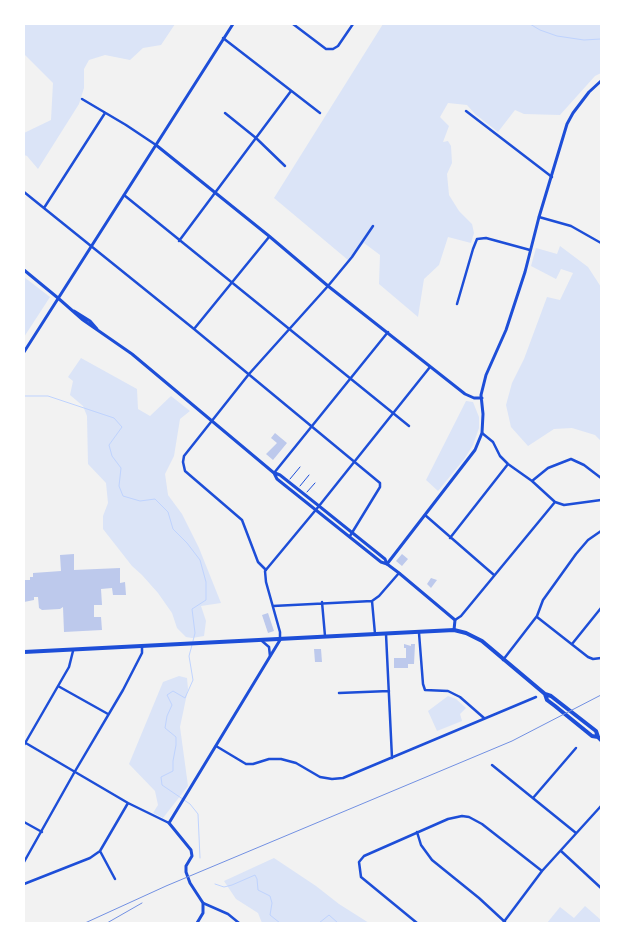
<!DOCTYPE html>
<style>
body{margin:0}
#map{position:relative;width:625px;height:947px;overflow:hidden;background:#f2f2f2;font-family:"Public Sans",sans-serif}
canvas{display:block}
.frame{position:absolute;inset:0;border:25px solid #fff;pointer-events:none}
</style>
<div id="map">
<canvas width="625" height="947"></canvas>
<div class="frame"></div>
</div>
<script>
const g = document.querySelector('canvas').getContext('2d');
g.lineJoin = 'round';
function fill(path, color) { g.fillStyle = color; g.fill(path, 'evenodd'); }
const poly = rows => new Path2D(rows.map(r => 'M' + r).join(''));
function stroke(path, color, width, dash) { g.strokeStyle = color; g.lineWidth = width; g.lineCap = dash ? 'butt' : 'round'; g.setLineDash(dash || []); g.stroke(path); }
const green = poly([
 [24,24,175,24,161,45,143,48,130,60,105,55,89,60,84,69,84,88,79,104,38,169,27,156,24,155,24,133,51,120,53,83,24,54],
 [383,24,601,24,601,73,595,76,560,115,524,114,515,110,498,132,475,114,467,105,448,103,440,117,449,126,443,142,448,141,451,146,452,163,447,174,449,195,459,211,472,224,474,233,471,243,448,237,439,265,424,279,418,317,379,284,380,255,364,243,348,260,274,198],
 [560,246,588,267,601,287,601,441,595,435,572,428,554,429,528,446,511,427,506,405,512,383,524,359,547,297,560,300,573,273,561,269,556,279,531,266,536,248,557,254],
 [24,277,50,297,24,337],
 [81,358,137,389,138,409,150,416,171,396,190,411,180,419,174,456,165,474,168,495,182,514,199,548,221,603,201,606,206,621,204,636,192,638,186,637,177,628,172,613,158,593,142,575,132,566,103,529,103,516,108,503,106,483,88,464,87,416,83,406,70,395,73,381,68,377],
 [466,401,473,402,479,417,479,428,473,445,465,458,438,491,426,480],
 [179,676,187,678,188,689,180,727,188,786,163,818,153,813,158,805,155,791,129,764,163,682],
 [448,696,456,699,466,708,460,714,462,721,437,731,428,711],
 [274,858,316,886,339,904,369,923,262,923,258,913,236,899,224,881],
 [585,906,601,920,601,923,547,923,560,907,574,918]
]);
const stream = poly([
 [530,24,540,30,557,36,584,40,601,39],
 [24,396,48,396,114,418,122,427,109,445,112,456,121,468,119,486,123,496,140,501,155,499,168,512,173,529,187,543,200,560,206,582,206,600,192,609,195,633,193,641],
 [192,645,189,656,193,680,185,698,173,691,167,695,172,705,167,716,165,728,176,737,176,745,173,761,173,771,161,777,162,785,190,804,198,814,200,858],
 [215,884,224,887,232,885,255,875,257,879,258,890,270,896,272,903,270,915,280,923],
 [319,923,329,915,338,923]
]);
const building = poly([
 [275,433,287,443,273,460,266,454,277,443,271,438],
 [74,554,74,570,120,568,120,583,125,582,126,595,113,595,112,588,101,589,102,605,94,605,94,617,101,617,102,630,64,632,63,607,60,609,42,610,39,608,38,597,34,597,34,600,24,602,24,580,30,580,30,577,33,577,33,573,61,571,60,555],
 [402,554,408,559,402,566,396,561],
 [431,578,437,580,431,588,427,584],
 [268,613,274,631,268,633,262,615],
 [404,644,411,646,411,644,415,644,414,664,408,664,408,668,394,668,394,658,406,658,406,648,404,648],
 [314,649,321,649,322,662,315,662]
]);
const path = poly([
 [290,479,300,467],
 [300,486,309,475],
 [307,492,315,483]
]);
const minor = poly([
 [293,24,326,49,333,49,338,46,353,24],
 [223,38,320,113],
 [82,99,126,125,156,145],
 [466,111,552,177],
 [225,113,256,138,285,166],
 [24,192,194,329,380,483,380,487,350,536],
 [124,195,409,426],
 [44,208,105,113],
 [539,217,571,226,601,243],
 [179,241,291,91],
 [457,304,473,249,477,239,486,238,530,250],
 [194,329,269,237],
 [482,433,493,442,500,456,508,464,532,481,555,502,564,505,601,500],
 [274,473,388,332],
 [532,481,548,468,571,459,584,465,601,478],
 [425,515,494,575],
 [450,538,508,464],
 [266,570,258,562,242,520,185,471,183,462,184,456,249,374,328,286,352,257,373,226],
 [372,601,379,596,399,573],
 [372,601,375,634],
 [322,602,325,636],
 [273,606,372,601],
 [537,617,588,657,593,659,601,658],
 [455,620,461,616,555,502],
 [419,633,423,684,425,690,448,691,460,697,484,718],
 [386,634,392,758],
 [280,640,280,632,266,582,265,571,319,506,430,367],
 [262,641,269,647,270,656],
 [572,644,601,608],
 [503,660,537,616,543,600,576,554,588,540,601,531],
 [58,686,108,714],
 [339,693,389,691],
 [24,742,128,803,169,823],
 [24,745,69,667,73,651],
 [216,746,246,764,253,764,269,759,281,759,296,763,320,777,332,779,343,778,536,697],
 [492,765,576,833],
 [533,798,576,748],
 [24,822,42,832],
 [417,832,421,845,432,860,479,898,505,922],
 [100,851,115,879],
 [561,851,601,888],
 [24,862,74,773,123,690,142,653,142,647],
 [24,884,90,858,100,851,128,803],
 [203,903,228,914,239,923],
 [417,923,361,877,359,862,364,856,448,819,462,816,469,817,482,824,542,871],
 [503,923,542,871,601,806]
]);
const tertiary = poly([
 [156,145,269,236,328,286,465,394,474,398,482,398],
 [24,270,58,298],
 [387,564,475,450,482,433,483,414,481,395,486,375,506,330,525,272,539,217,567,124,573,113,589,92,601,81],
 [197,923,203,913,203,903,190,883,186,872,186,866,192,856,191,850,169,823,280,640]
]);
const secondary = poly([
 [58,298,83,320,132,354,274,473,277,479,381,562,387,564,399,573,455,620,454,630],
 [74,311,90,321,97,329],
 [24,352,233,24],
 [275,473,280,475,319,506,385,559,387,564]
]);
const primary = poly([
 [24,652,454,630,466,633,482,641,545,694,551,696,596,731,598,737],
 [545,694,547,700,555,706,592,736,598,737,601,740]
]);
const rail = poly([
 [85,923,166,886,512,741,601,695],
 [107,923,142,903]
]);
fill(green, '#dbe4f7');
stroke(stream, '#bfd3fe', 1);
fill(building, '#bdc9ec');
stroke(path, '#1d4ed8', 1);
stroke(minor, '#1d4ed8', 2.5);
stroke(tertiary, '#1d4ed8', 3);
stroke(secondary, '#1d4ed8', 3);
stroke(primary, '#1d4ed8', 4);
stroke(rail, '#7290e2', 1);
</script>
